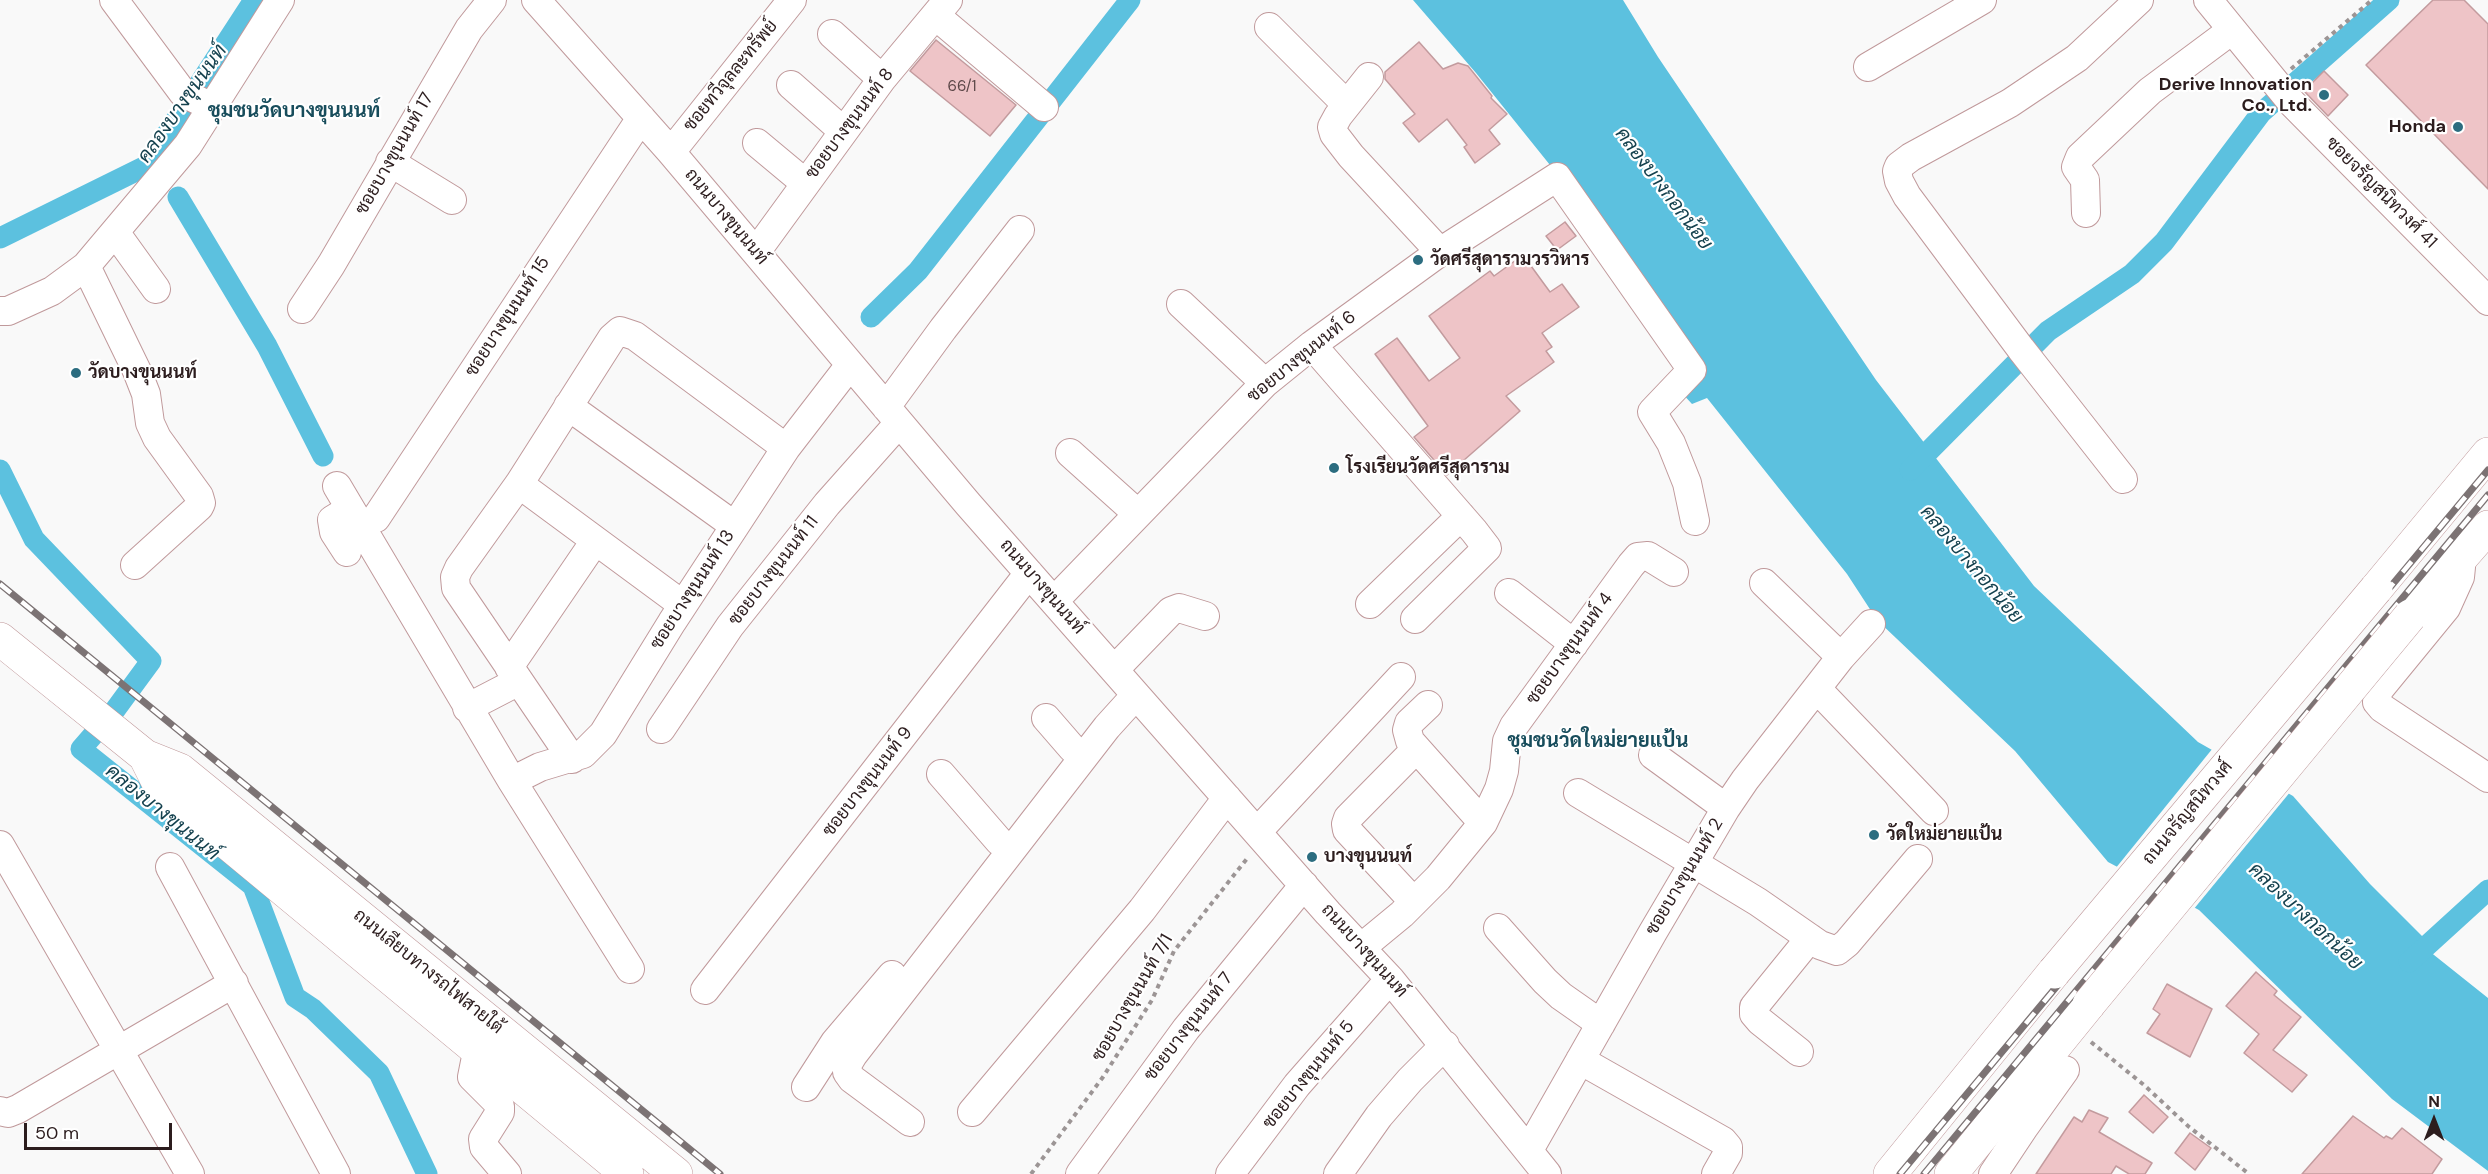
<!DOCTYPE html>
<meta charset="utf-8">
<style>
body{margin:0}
#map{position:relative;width:2488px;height:1174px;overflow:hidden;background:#f9f9f9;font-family:"DM Sans",sans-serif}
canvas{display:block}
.north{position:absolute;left:2404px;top:1090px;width:60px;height:60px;-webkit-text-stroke:4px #fff;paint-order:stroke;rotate:0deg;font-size:16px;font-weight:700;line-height:24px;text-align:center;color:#2c1d1e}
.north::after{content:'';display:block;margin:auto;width:21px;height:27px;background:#2c1d1e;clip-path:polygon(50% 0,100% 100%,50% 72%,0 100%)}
.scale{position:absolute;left:24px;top:1123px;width:148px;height:27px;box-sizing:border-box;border:3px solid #2c1d1e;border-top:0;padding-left:8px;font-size:18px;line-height:21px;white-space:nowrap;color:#2c1d1e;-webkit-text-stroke:4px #fff;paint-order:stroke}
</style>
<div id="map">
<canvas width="2488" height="1174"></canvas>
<div class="north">N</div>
<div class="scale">50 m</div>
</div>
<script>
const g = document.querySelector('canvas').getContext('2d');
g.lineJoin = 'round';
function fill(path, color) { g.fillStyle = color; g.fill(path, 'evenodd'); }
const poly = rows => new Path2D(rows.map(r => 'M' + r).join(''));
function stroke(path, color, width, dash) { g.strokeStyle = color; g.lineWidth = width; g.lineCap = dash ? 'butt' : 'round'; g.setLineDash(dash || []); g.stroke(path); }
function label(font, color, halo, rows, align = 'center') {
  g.font = font + ' "DM Sans",Sarabun,sans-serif'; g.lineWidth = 4.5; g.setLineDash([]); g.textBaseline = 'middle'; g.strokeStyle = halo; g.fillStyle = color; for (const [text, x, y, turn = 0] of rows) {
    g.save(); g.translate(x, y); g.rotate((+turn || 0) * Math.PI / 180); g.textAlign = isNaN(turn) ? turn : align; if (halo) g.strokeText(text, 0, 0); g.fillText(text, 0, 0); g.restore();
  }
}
const water = poly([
 [1413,0,1623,0,1658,57,1876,380,2034,586,2198,742,2293,796,2370,884,2432,946,2429,951,2488,998,2488,1171,2392,1099,2199,910,2108,862,2015,751,1877,620,1847,574,1707,398,1692,404,1680,391,1699,373,1554,170,1476,73]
]);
const pier = poly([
 [2213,748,2291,791,2193,910,2115,869]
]);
const canal = poly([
 [178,197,267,346,323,456],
 [0,238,146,166,254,0],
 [871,317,918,271,1130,0],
 [0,470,34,539,151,661,115,710,81,749,253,886,295,997,313,1009,379,1073,427,1174],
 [1910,470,2048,331,2132,274,2164,242,2261,113,2389,0],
 [2409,962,2488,890]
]);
const building = poly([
 [2433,0,2464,0,2488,24,2488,189,2366,65,2433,0],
 [936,40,1016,105,990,136,910,71,936,40],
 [1419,42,1443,69,1458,63,1468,66,1492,96,1491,98,1507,114,1489,130,1500,144,1475,163,1464,147,1467,145,1447,119,1419,142,1403,123,1415,114,1385,79,1385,72,1419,42],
 [2324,71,2348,95,2328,116,2304,91,2324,71],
 [1565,222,1576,236,1557,250,1546,236,1565,222],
 [1523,255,1550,292,1562,284,1579,307,1542,333,1552,347,1546,351,1554,362,1506,396,1520,411,1447,475,1414,437,1428,426,1375,354,1397,338,1429,381,1460,358,1429,316,1490,271,1494,276,1523,255],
 [2256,972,2277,991,2274,995,2301,1017,2273,1050,2307,1075,2292,1092,2244,1053,2259,1034,2226,1006,2256,972],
 [2167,984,2212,1009,2190,1057,2147,1033,2160,1014,2153,1009,2167,984],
 [2144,1095,2168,1117,2153,1133,2129,1112,2144,1095],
 [2089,1110,2108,1118,2099,1132,2152,1163,2145,1174,2129,1174,2116,1166,2111,1174,2036,1174,2074,1117,2082,1122,2089,1110],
 [2353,1116,2384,1138,2386,1136,2392,1139,2402,1128,2442,1159,2432,1174,2302,1174,2353,1116],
 [2190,1133,2211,1148,2195,1170,2175,1153,2190,1133]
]);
const path = poly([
 [2291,69,2372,0],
 [2091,1042,2144,1085,2188,1126,2249,1174],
 [1031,1174,1103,1077,1152,1000,1174,951,1249,856]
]);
const minor = poly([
 [114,0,183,93,212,107],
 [536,0,671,152,968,504,1328,913,1390,979,1547,1174],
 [2208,0,2292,103,2488,301],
 [936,16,1044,107],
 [1269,27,1346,104],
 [832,34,882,79],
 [1868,67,1982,0],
 [1369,77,1338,116,1332,127,1334,134,1351,156,1440,252],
 [791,85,843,131],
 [757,143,805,183],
 [671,152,792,0],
 [390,162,452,200],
 [2086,213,2085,180,2076,167,2080,157,2150,91,2232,30],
 [115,232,156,289],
 [756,252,882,79,948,0],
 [86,266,137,371,146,394,150,423,157,438,199,496,201,503,199,507,135,565],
 [1181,304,1265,383],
 [302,309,331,265,469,29,492,0],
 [0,311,8,311,52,291,86,266,188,145,280,0],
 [1312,345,1474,531,1487,548,1415,619],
 [568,406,735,526],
 [886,407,943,329,1020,230],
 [1070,453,1138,514],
 [2123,479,2021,349,1907,196,1899,181,1897,171,1899,166,1911,157,2010,103,2077,58,2139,0],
 [519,484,683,605],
 [337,486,512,781,630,969],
 [376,518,641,118],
 [347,552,334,532,332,520,350,509],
 [2462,557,2460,577,2446,608,2378,691,2377,702,2382,708,2488,778],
 [1764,583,1841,657],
 [1509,593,1574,644],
 [1054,601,1265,383,1312,345,1440,252,1557,177,1692,370,1652,412,1671,443,1687,483,1695,521],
 [1370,604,1461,516],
 [509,667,595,541],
 [1114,670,1171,611,1179,608,1205,616],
 [1817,689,1934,811],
 [1428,705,1409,723,1407,730,1410,741,1483,823],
 [467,708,519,681],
 [1046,718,1072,748],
 [661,729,730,626,827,504,899,423],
 [1653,755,1726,808],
 [572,759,456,588,455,577,459,568,519,484,612,338,620,331,635,336,786,448],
 [941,774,999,841],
 [512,781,540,767,583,754,603,734,672,622,786,448,850,365],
 [1578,793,1758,902,1820,945,1837,951,1847,943,1918,859],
 [1257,832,1401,677],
 [0,845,190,1174],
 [170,867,336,1174],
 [1414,902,1347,830,1346,824,1348,818,1416,749],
 [1498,928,1545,981,1561,996,1601,1024],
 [1362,947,1402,914,1438,878,1483,823,1499,789,1504,771,1507,741,1514,726,1631,565,1638,557,1648,556,1674,572],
 [705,990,1029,573],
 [1799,1052,1760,1021,1754,1014,1754,1007,1810,938],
 [483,1055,475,1062,472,1077,496,1101,500,1106,500,1112,483,1139,484,1147,507,1174],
 [1580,1060,1723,1141,1728,1147,1728,1153,1716,1174],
 [806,1087,835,1042,892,975],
 [0,1111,8,1113,18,1109,234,983],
 [972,1112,1142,910,1227,798],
 [910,1122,852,1079,847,1072,847,1065,853,1055,1107,727,1136,695],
 [2025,1126,2065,1070],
 [1529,1150,1653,932,1726,808,1745,780,1841,657,1871,624],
 [1080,1174,1186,1029,1304,885],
 [1230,1174,1297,1085,1390,979],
 [1338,1174,1379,1116,1410,1080,1445,1045],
 [1993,1174,2025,1126,2004,1109]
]);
const major = poly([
 [2376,589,2488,454],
 [2410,616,2488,527],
 [0,639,145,756,180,770,676,1174],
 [145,756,161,788,627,1174],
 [1890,1174,2054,972],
 [1951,1174,2089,1004]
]);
const rail = poly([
 [0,584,720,1174],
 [1900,1174,2488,470],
 [1924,1174,2488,495]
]);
const majorBridge = poly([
 [2054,972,2376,589],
 [2089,1004,2410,616]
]);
const markers = [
 [2324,95,6,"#2c6d80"],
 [2458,127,6,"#2c6d80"],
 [1418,260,6,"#2c6d80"],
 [76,373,6,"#2c6d80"],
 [1334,468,6,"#2c6d80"],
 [1874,835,6,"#2c6d80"],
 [1312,857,6,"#2c6d80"]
];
const numberNames = [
 ["66/1",962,87]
];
const streetNames = [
 ["ซอยทวีจุลละทรัพย์",731,76,-51],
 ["ซอยบางขุนนนท์ 8",850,124,-53],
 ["ซอยบางขุนนนท์ 17",395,154,-60],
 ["ซอยจรัญสนิทวงศ์ 41",2381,193,45],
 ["ถนนบางขุนนนท์",726,217,50],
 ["ซอยบางขุนนนท์ 15",508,317,-57],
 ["ซอยบางขุนนนท์ 6",1302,357,-39],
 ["ซอยบางขุนนนท์ 11",774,571,-52],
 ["ถนนบางขุนนนท์",1042,587,49],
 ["ซอยบางขุนนนท์ 13",693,590,-57],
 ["ซอยบางขุนนนท์ 4",1570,649,-54],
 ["ซอยบางขุนนนท์ 9",868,782,-52],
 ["ถนนจรัญสนิทวงศ์",2188,813,-50],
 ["ซอยบางขุนนนท์ 2",1685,877,-59],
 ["ถนนบางขุนนนท์",1364,951,48],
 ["ถนนเลียบทางรถไฟสายใต้",428,972,39],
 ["ซอยบางขุนนนท์ 7/1",1133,998,-60],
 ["ซอยบางขุนนนท์ 7",1189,1027,-52],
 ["ซอยบางขุนนนท์ 5",1309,1075,-51]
];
const poiNames = [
 ["Derive Innovation",2312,85,"right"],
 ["Co., Ltd.",2312,106,"right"],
 ["Honda",2446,127,"right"],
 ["วัดศรีสุดารามวรวิหาร",1430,260],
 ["วัดบางขุนนนท์",88,373],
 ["โรงเรียนวัดศรีสุดาราม",1346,468],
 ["วัดใหม่ยายแป้น",1886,835],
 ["บางขุนนนท์",1324,857]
];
const waterNames = [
 ["คลองบางขุนนนท์",183,104,-55],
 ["คลองบางกอกน้อย",1663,189,53],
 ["คลองบางกอกน้อย",1971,565,50],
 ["คลองบางขุนนนท์",162,813,39],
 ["คลองบางกอกน้อย",2305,917,43]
];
const neighbourhoodNames = [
 ["ชุมชนวัดบางขุนนนท์",294,112],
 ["ชุมชนวัดใหม่ยายแป้น",1598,742]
];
fill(water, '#5cc1df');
fill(pier, '#f9f9f9');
stroke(canal, '#5cc1df', 21);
fill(building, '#eec4c7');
stroke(building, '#c39b9e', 1.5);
stroke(minor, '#c0999b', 30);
stroke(major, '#c0999b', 34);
stroke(path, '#9c9595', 4, [4.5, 4.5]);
stroke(minor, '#fff', 28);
stroke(major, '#fff', 33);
stroke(rail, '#7c7374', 7);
stroke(rail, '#fff', 4.5, [14]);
stroke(majorBridge, '#c0999b', 34, []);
stroke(majorBridge, '#fff', 33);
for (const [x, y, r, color] of markers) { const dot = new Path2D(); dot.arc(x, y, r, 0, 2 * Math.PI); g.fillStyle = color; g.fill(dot); stroke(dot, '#fff', 2); }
label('15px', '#5c4748', null, numberNames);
label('18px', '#2c1d1e', '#fff', streetNames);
label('bold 18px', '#2c1d1e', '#fff', poiNames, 'left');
label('italic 20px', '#15424f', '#fff', waterNames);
label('bold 20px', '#184d5c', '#fff', neighbourhoodNames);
</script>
